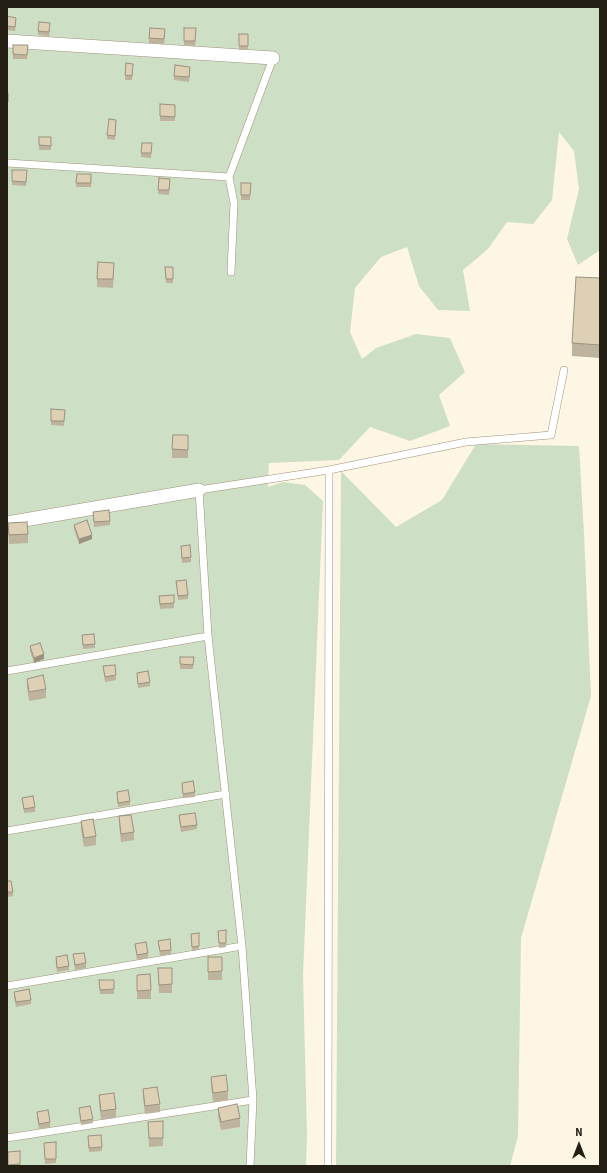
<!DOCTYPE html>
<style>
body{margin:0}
#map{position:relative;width:607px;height:1173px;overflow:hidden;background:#fef6e5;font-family:"Source Sans 3",sans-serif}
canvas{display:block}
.frame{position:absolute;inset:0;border:8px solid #231e14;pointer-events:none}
.north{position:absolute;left:559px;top:1125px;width:40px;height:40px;-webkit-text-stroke:3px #fef6e5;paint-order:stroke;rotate:0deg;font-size:11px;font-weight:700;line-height:16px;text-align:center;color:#231e14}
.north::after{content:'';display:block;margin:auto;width:14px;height:18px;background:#231e14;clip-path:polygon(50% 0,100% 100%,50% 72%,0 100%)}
</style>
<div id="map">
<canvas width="607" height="1173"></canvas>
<div class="frame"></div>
<div class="north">N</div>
</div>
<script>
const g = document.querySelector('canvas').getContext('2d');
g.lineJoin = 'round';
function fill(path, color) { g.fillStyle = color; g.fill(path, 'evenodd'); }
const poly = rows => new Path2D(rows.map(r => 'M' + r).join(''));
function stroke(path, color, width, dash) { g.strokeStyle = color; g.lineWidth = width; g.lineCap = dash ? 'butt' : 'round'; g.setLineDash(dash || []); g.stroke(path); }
const green = poly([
 [7,7,600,7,600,250,578,265,567,239,579,189,574,151,559,132,552,200,533,224,507,222,488,249,463,270,470,311,438,310,419,286,407,247,381,257,355,288,350,332,362,359,376,348,416,334,450,338,465,372,439,395,450,426,410,441,370,427,339,460,269,463,268,487,283,482,305,485,323,501,303,975,307,1135,306,1166,7,1166],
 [476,444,579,446,584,534,591,696,521,938,518,1136,510,1166,336,1166,341,471,396,527,442,500]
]);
const lane = poly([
 [7,163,229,177],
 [231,272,234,203,229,177,273,58],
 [7,671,208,636],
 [7,831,226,794],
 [7,986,242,946],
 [7,1138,253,1100],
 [250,1166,253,1100,242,946,208,636,199,490,329,470,466,442,551,435,564,370],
 [328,1166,329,470]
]);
const street = poly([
 [7,41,273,58],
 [7,523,199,490]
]);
const wall = poly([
 [7,16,16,22,15,31,7,30],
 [50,28,49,36,38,35,38,31],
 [184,28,196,33,195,46,184,45],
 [165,34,164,44,149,43,149,38],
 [239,34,248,34,248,50,239,50],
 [13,45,28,45,27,59,13,59],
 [133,68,132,80,125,80,125,75],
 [190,71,189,82,174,80,174,76],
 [160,104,175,105,175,121,160,121],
 [116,124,115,140,107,139,107,135],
 [39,137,51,137,51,150,39,150],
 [152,148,151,158,141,157,141,153],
 [12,170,27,170,26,186,12,185],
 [77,174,91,174,91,187,76,187],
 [159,178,170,179,169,195,158,194],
 [241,183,251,183,250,200,241,200],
 [165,267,173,267,173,283,166,283],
 [114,272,113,288,97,287,97,279],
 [600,278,600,358,572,356,572,343],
 [51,409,65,410,64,426,51,425],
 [188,444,188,458,172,458,172,449],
 [93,512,110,521,110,525,94,527],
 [8,523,28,534,28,543,9,544],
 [74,525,92,539,79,544,74,529],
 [181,546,191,557,191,562,182,563],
 [176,581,188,595,188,599,178,600],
 [174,595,174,608,160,609,159,596],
 [82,635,95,644,95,648,83,649],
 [30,646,44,659,34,663,30,651],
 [180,657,194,657,193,669,180,669],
 [103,666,116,675,116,680,105,682],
 [137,673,150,682,150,686,138,688],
 [27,679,46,689,46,698,29,701,27,687],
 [182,783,195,792,195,797,183,798],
 [117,792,130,801,130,805,118,807],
 [22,798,35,807,35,812,24,813],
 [179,815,197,825,197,829,181,832,179,819],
 [119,816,134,832,134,840,121,842,119,825],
 [81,821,96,836,96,845,84,847,81,830],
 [7,881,13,892,13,896,7,897],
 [226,930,226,947,219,948,218,935],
 [199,933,199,950,192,951,191,938],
 [158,941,171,950,171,954,160,956],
 [135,944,148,953,148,958,137,960],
 [73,954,86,963,86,968,75,970],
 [56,957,69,966,69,970,57,972],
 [208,957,222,957,222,980,208,980],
 [158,968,172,984,172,993,159,993],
 [137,975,151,990,151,999,137,999],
 [99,980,114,980,114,994,100,994],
 [14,992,31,1000,31,1004,16,1007,14,996],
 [211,1077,228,1091,228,1100,213,1102,211,1085],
 [143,1089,160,1104,160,1112,145,1114,143,1098],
 [99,1095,116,1109,116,1118,101,1120,99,1103],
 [79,1108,93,1119,93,1123,81,1125,79,1112],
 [218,1108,240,1118,240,1127,221,1130,218,1116],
 [37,1112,50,1122,50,1127,39,1129,37,1116],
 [148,1122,163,1138,163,1146,149,1147],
 [88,1136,102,1147,102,1151,89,1152],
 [56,1142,56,1163,45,1164,44,1143],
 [20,1151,20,1166,8,1166,8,1152]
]);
const shadedWall = poly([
 [92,535,92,539,79,544,79,539],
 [44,654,44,659,34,663,34,658]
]);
const building = poly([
 [7,16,16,18,15,27,7,26,7,16],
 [39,22,50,23,49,32,38,31,39,22],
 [150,28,165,29,164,39,149,38,150,28],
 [184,28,196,28,195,41,184,41,184,28],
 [239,34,248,34,248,46,239,46,239,34],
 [13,45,28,45,27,55,13,54,13,45],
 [126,63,133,64,132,76,125,75,126,63],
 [175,65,190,67,189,77,174,76,175,65],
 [7,93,8,93,8,102,7,102,7,93],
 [160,104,175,105,175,117,160,116,160,104],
 [109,119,116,120,115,136,107,135,109,119],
 [39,137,51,137,51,146,39,145,39,137],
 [142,143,152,143,151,153,141,153,142,143],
 [12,170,27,170,26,182,12,181,12,170],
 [77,174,91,174,91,183,76,183,77,174],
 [159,178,170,179,169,190,158,190,159,178],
 [241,183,251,183,250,195,241,195,241,183],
 [98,262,114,263,113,279,97,279,98,262],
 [165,267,173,267,173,279,166,279,165,267],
 [576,277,600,278,600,345,572,343,576,277],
 [51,409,65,410,64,421,51,421,51,409],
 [173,435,188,435,188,450,172,449,173,435],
 [109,510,110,521,94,522,93,512,109,510],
 [87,520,92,535,79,539,74,525,87,520],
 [27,522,28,534,9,535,8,523,27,522],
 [190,545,191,557,182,558,181,546,190,545],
 [186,580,188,595,178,596,176,581,186,580],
 [174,595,174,603,160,604,159,596,174,595],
 [94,634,95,644,83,645,82,635,94,634],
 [40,643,44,654,34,658,30,646,40,643],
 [180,657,194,657,193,665,180,664,180,657],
 [115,665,116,675,105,677,103,666,115,665],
 [148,671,150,682,138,684,137,673,148,671],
 [43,675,46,689,29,692,27,679,43,675],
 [193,781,195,792,183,794,182,783,193,781],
 [128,790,130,801,118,803,117,792,128,790],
 [33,796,35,807,24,809,22,798,33,796],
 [195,813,197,825,181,827,179,815,195,813],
 [131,815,134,832,121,834,119,816,131,815],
 [93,819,96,836,84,838,81,821,93,819],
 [7,881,11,881,13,892,7,892,7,881],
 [226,930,226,943,219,943,218,931,226,930],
 [199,933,199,946,192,947,191,934,199,933],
 [170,939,171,950,160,951,158,941,170,939],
 [146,942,148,953,137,955,135,944,146,942],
 [84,953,86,963,75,965,73,954,84,953],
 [67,955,69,966,57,968,56,957,67,955],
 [208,957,222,957,222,971,208,972,208,957],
 [158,968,172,968,172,984,159,985,158,968],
 [150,974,151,990,137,991,137,975,150,974],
 [99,980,114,980,114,989,100,990,99,980],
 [29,989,31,1000,16,1002,14,992,29,989],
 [226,1075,228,1091,213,1093,211,1077,226,1075],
 [157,1087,160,1104,145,1106,143,1089,157,1087],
 [114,1093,116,1109,101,1111,99,1095,114,1093],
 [237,1104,240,1118,221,1122,218,1108,237,1104],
 [90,1106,93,1119,81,1121,79,1108,90,1106],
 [48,1110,50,1122,39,1124,37,1112,48,1110],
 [163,1121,163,1138,149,1138,148,1122,163,1121],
 [101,1135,102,1147,89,1148,88,1136,101,1135],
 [56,1142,56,1159,45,1159,44,1143,56,1142],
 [20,1151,20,1164,8,1165,8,1152,20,1151]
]);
fill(green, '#cddfc5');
stroke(lane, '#9f9278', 8);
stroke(street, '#9f9278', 14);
stroke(lane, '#fff', 7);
stroke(street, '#fff', 13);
fill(wall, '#beb39c');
fill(shadedWall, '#9b927f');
fill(building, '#ddd0b5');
stroke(building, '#9b927f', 1);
</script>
